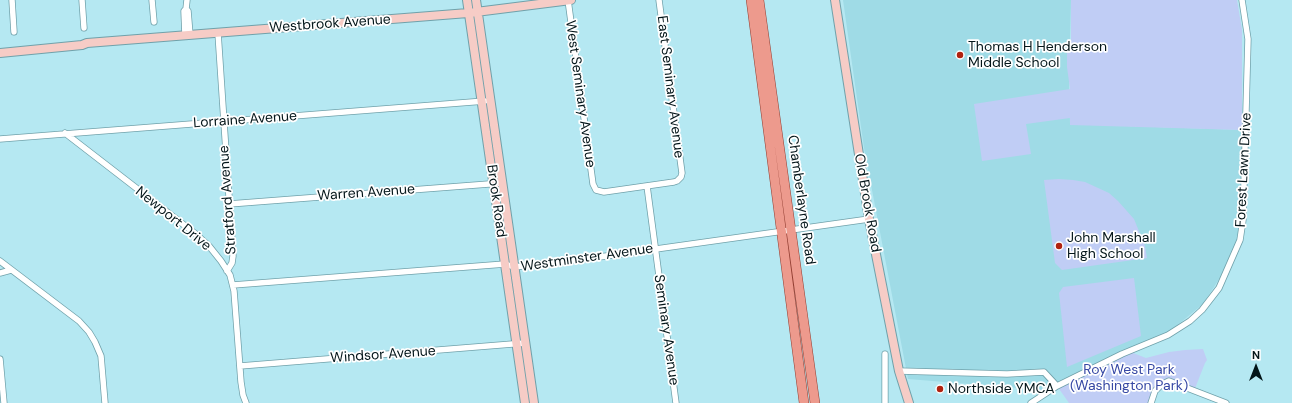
<!DOCTYPE html>
<style>
body{margin:0}
#map{position:relative;width:1292px;height:403px;overflow:hidden;background:#b5e8f2;font-family:"DM Sans",sans-serif}
canvas{display:block}
.north{position:absolute;left:1236px;top:347px;width:40px;height:40px;-webkit-text-stroke:3px #fff;paint-order:stroke;rotate:0deg;font-size:11px;font-weight:700;line-height:16px;text-align:center;color:#031519}
.north::after{content:'';display:block;margin:auto;width:14px;height:18px;background:#031519;clip-path:polygon(50% 0,100% 100%,50% 72%,0 100%)}
</style>
<div id="map">
<canvas width="1292" height="403"></canvas>
<div class="north">N</div>
</div>
<script>
const g = document.querySelector('canvas').getContext('2d');
g.lineJoin = 'round';
function fill(path, color) { g.fillStyle = color; g.fill(path, 'evenodd'); }
const poly = rows => new Path2D(rows.map(r => 'M' + r).join(''));
function stroke(path, color, width, dash) { g.strokeStyle = color; g.lineWidth = width; g.lineCap = dash ? 'butt' : 'round'; g.setLineDash(dash || []); g.stroke(path); }
function label(font, color, halo, rows, align = 'center') {
  g.font = font + ' "DM Sans",sans-serif'; g.lineWidth = 3.5; g.setLineDash([]); g.textBaseline = 'middle'; g.strokeStyle = halo; g.fillStyle = color; for (const [text, x, y, turn = 0] of rows) {
    g.save(); g.translate(x, y); g.rotate((+turn || 0) * Math.PI / 180); g.textAlign = isNaN(turn) ? turn : align; if (halo) g.strokeText(text, 0, 0); g.fillText(text, 0, 0); g.restore();
  }
}
const built = poly([
 [843,0,1071,0,1069,80,1070,124,1242,130,1245,221,1225,270,1203,304,1169,332,1055,391,908,379,864,148]
]);
const green = poly([
 [1071,0,1237,0,1242,30,1242,130,1070,125,1070,118,1026,124,1031,154,982,161,974,104,1070,89,1067,67,1067,43,1071,42],
 [1059,179,1073,180,1085,182,1109,193,1118,201,1134,219,1145,246,1147,258,1062,270,1055,263,1044,180],
 [1134,278,1141,336,1067,367,1059,293,1063,287],
 [1203,349,1207,360,1205,363,1194,391,1169,381,1161,385,1151,403,1069,403,1057,386,1128,351,1146,358,1169,352,1185,350]
]);
const street = poly([
 [12,0,14,32],
 [82,0,84,28],
 [152,0,154,22],
 [568,0,593,184,596,190,604,192,674,182,677,181,681,177,682,173,677,136,659,0],
 [186,9,188,11,190,35],
 [218,33,233,256,232,263,227,271],
 [185,35,184,11,186,9,187,0],
 [65,133,197,235,209,246,221,261,230,275,234,291,241,382,243,395,246,403],
 [0,139,485,101],
 [647,186,676,403],
 [229,204,502,183],
 [0,261,79,321,89,332,95,342,101,356,105,403],
 [0,273,11,270],
 [233,285,505,264,514,267,592,258,869,219],
 [0,359,4,403],
 [240,366,525,343],
 [899,371,1007,374,1044,372,1057,386],
 [885,403,885,354],
 [1031,403,1057,386,1122,354,1168,335,1190,321,1202,310,1219,288,1240,240,1243,220,1248,39,1242,0],
 [1151,403,1155,391,1161,385,1169,381,1226,403]
]);
const secondary = poly([
 [467,0,525,403],
 [476,0,534,403],
 [835,0,869,219,899,371,909,403],
 [0,53,82,45,87,43,468,13,571,0]
]);
const primary = poly([
 [751,0,804,403],
 [759,0,815,403]
]);
const markers = [
 [960,55,4,"#b02210"],
 [1059,246,4,"#b02210"],
 [940,389,4,"#b02210"]
];
const streetNames = [
 ["Westbrook Avenue",330,24,-4],
 ["East Seminary Avenue",670,87,83],
 ["West Seminary Avenue",580,94,82],
 ["Lorraine Avenue",245,120,-4],
 ["Forest Lawn Drive",1244,170,-87],
 ["Warren Avenue",366,193,-4],
 ["Stratford Avenue",228,200,-94],
 ["Chamberlayne Road",801,200,82],
 ["Brook Road",496,201,82],
 ["Old Brook Road",867,203,80],
 ["Newport Drive",173,219,39],
 ["Westminster Avenue",587,258,-8],
 ["Seminary Avenue",666,330,82],
 ["Windsor Avenue",383,355,-4]
];
const poiNames = [
 ["Thomas H Henderson",968,47],
 ["Middle School",968,63],
 ["John Marshall",1067,238],
 ["High School",1067,254],
 ["Northside YMCA",948,389]
];
const parkNames = [
 ["Roy West Park",1129,370],
 ["(Washington Park)",1129,386]
];
fill(built, '#9fdbe6');
fill(green, '#c0cdf5');
stroke(street, '#70a1aa', 7);
stroke(secondary, '#70a1aa', 10);
stroke(primary, '#933f33', 10);
stroke(street, '#fff', 5.5);
stroke(secondary, '#f6ccc6', 8);
stroke(primary, '#ed9a8d', 9);
for (const [x, y, r, color] of markers) { const dot = new Path2D(); dot.arc(x, y, r, 0, 2 * Math.PI); g.fillStyle = color; g.fill(dot); stroke(dot, '#fff', 1.5); }
label('14px', '#031519', '#fff', streetNames);
label('14px', '#031519', '#fff', poiNames, 'left');
label('14px', '#3648a4', '#fff', parkNames);
</script>
